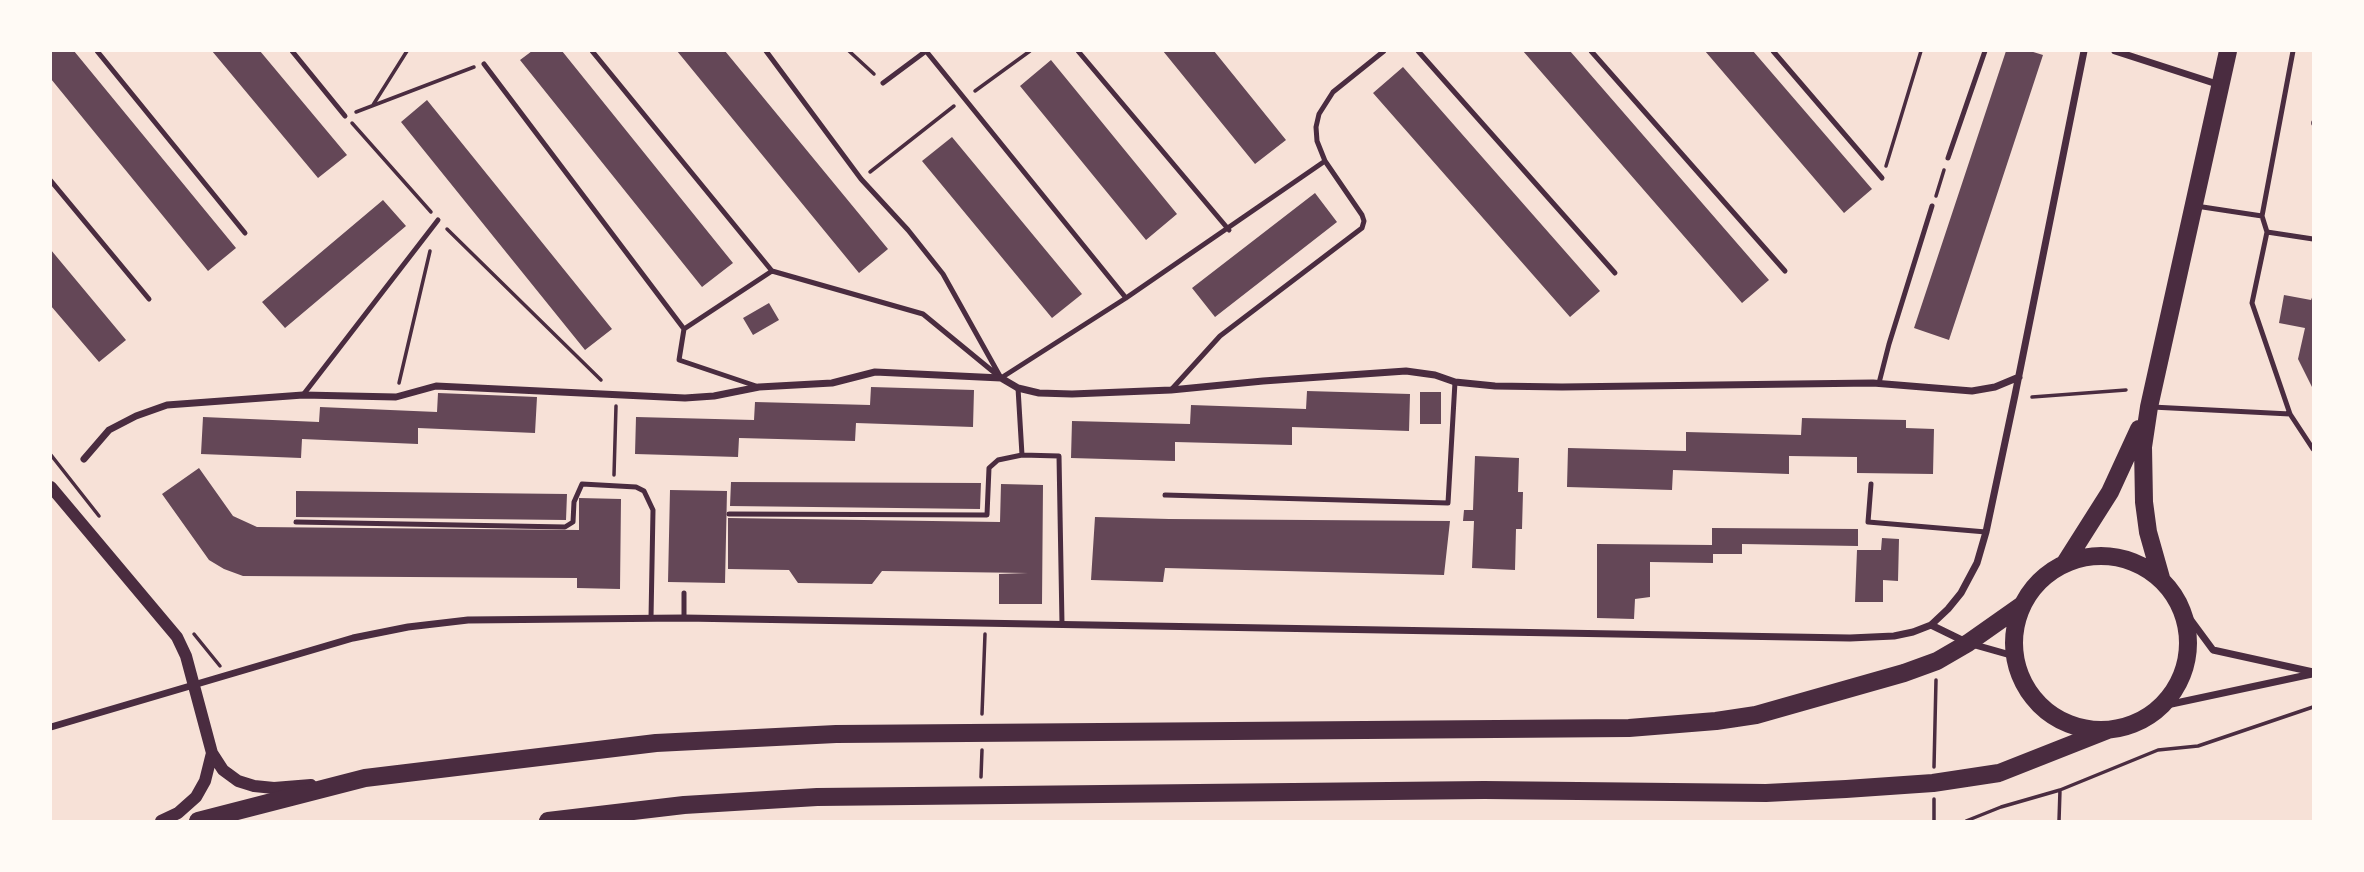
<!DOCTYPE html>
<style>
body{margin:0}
#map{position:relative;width:2364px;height:872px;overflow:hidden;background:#f7e1d7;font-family:Manrope,sans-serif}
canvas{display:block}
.frame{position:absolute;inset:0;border:52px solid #fffaf5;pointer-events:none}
</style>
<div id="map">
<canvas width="2364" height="872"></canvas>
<div class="frame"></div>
</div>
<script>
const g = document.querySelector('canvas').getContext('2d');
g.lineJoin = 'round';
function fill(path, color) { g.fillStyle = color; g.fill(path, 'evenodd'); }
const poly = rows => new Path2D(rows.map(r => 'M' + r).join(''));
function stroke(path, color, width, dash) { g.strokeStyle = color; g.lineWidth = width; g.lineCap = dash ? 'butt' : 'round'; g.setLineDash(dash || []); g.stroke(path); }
const building = poly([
 [51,51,74,51,236,248,208,271,51,79],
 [212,51,260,51,347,155,318,178],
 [532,51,562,51,733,263,702,287,520,60],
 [677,51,725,51,888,249,859,273],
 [1163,51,1214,51,1286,140,1255,164],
 [1523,51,1570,51,1769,280,1742,303],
 [1705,51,1753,51,1872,189,1844,213],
 [2006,51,2030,51,2043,55,1949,340,1914,328],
 [1051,60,1177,214,1146,240,1020,86],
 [1403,67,1600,291,1570,317,1373,93],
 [427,100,612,329,585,350,401,122],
 [952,137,1082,294,1052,318,922,161],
 [1315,193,1337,222,1215,317,1192,288],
 [383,200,406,226,285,328,262,302],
 [51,250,126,340,99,362,51,306],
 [2284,295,2311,300,2313,295,2313,389,2298,359,2305,328,2279,323],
 [769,303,779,320,753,335,743,318],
 [871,387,974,390,973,427,856,423,855,441,739,438,738,457,635,454,636,417,754,420,755,402,870,405],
 [1307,391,1410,394,1409,431,1292,427,1292,445,1175,442,1175,461,1071,458,1072,421,1190,424,1191,405,1306,409],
 [1420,392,1441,392,1441,424,1420,424],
 [438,393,537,397,535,433,418,428,418,444,302,439,301,458,201,454,203,417,319,422,320,407,437,412],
 [1802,418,1906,420,1906,428,1934,429,1933,474,1857,473,1857,457,1789,456,1789,474,1673,470,1672,490,1567,487,1568,448,1686,451,1686,432,1801,435],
 [1475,456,1519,458,1518,492,1523,492,1522,529,1516,529,1515,570,1472,568,1474,521,1463,521,1464,510,1473,510],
 [199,468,233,516,257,527,579,530,579,498,621,499,620,589,577,588,577,578,243,576,224,569,209,560,162,494],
 [731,482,981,483,980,509,730,506],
 [1001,484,1043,485,1042,604,999,604,999,574,1028,573,882,571,872,584,798,583,789,570,728,569,728,518,1000,522],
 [670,490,727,491,725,583,668,582],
 [296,491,567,494,566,520,296,517],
 [1095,517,1169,519,1450,521,1444,575,1165,568,1163,582,1091,580],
 [1712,528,1858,529,1858,546,1742,544,1742,554,1713,554,1713,563,1650,562,1650,597,1635,599,1634,619,1597,618,1597,544,1712,545],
 [1882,538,1899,539,1898,581,1883,580,1883,602,1855,602,1857,550,1881,550]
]);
const path = poly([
 [849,51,874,74],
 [975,91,1030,51],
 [373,105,407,51],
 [356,112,474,67],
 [352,123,431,212],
 [2313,124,2313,122],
 [1886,166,1921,51],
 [870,172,954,106],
 [1936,196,1944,170],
 [447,229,601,380],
 [399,383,430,251],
 [2032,397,2126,390],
 [51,455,99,516],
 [614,475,616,406],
 [194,634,220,666],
 [982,714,985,634],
 [1934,767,1936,680],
 [981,777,982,750],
 [1934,799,1934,821],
 [1966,821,2001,807,2060,790,2158,750,2198,746,2313,707],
 [2059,821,2060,790]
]);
const service = poly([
 [97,51,245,233],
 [292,51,345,116],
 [592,51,772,271],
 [766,51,861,179,908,230,943,274,1001,378,1126,298,1325,161,1317,141,1316,127,1319,114,1333,92,1384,51],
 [926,51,1126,298],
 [1078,51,1229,230],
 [1418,51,1615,273],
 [1591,51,1785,271],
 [1773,51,1882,178],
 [484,64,684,329,679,360,759,387],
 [883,83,926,51],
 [1948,158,1985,51],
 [51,181,149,299],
 [2196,206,2262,216,2267,232,2313,239],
 [2262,216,2293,51],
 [2267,232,2252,303,2290,414,2313,449],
 [684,329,772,271,923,314,996,374],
 [1879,383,1889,344,1932,206],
 [1018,388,1022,455],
 [1171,390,1220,336,1362,228,1364,221,1362,215,1325,161],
 [303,395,438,220],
 [2152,407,2290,414],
 [1871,484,1868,522,1986,532],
 [1165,495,1448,503,1455,382],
 [729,514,987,515,989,468,998,460,1022,455,1059,456,1062,624],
 [296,522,565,527,573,522,574,502,582,484,636,487,644,491,653,510,651,618],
 [684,593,684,618]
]);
const minor = poly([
 [2115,51,2220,85],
 [84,459,109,430,136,416,167,405,303,395,396,397,436,386,685,398,714,396,759,387,832,383,875,372,1001,378,1018,388,1039,393,1072,394,1171,390,1263,381,1406,371,1435,375,1455,382,1495,386,1562,387,1873,383,1972,391,1995,387,2019,377],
 [2182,608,2213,650,2313,672],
 [1931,625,1968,643,2014,656],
 [2162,706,2312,674],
 [51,727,353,638,408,627,468,620,684,618,1850,638,1894,636,1913,632,1931,625,1948,609,1961,593,1977,563,1986,532,2015,395,2084,51]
]);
const tertiary = poly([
 [51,487,177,637,186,656,212,753,223,770,238,781,254,786,274,788,311,785],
 [161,821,178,813,196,797,205,781,212,753]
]);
const primary = poly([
 '2014 643a87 87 0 1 1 174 0a87 87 0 1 1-174 0Z',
 [2065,563,2110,492,2139,429],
 [2161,578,2148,532,2144,502,2143,447,2149,407,2228,51],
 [198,821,365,778,656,743,836,734,1629,728,1716,721,1756,715,1904,673,1937,661,1968,643,2022,605],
 [548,821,684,805,817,797,1484,790,1766,793,1846,789,1933,783,1999,773,2108,730]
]);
fill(building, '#644757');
stroke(path, '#4a2c40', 3.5);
stroke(service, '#4a2c40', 5);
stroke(minor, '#4a2c40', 7);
stroke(tertiary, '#4a2c40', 12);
stroke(primary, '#4a2c40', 18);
</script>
